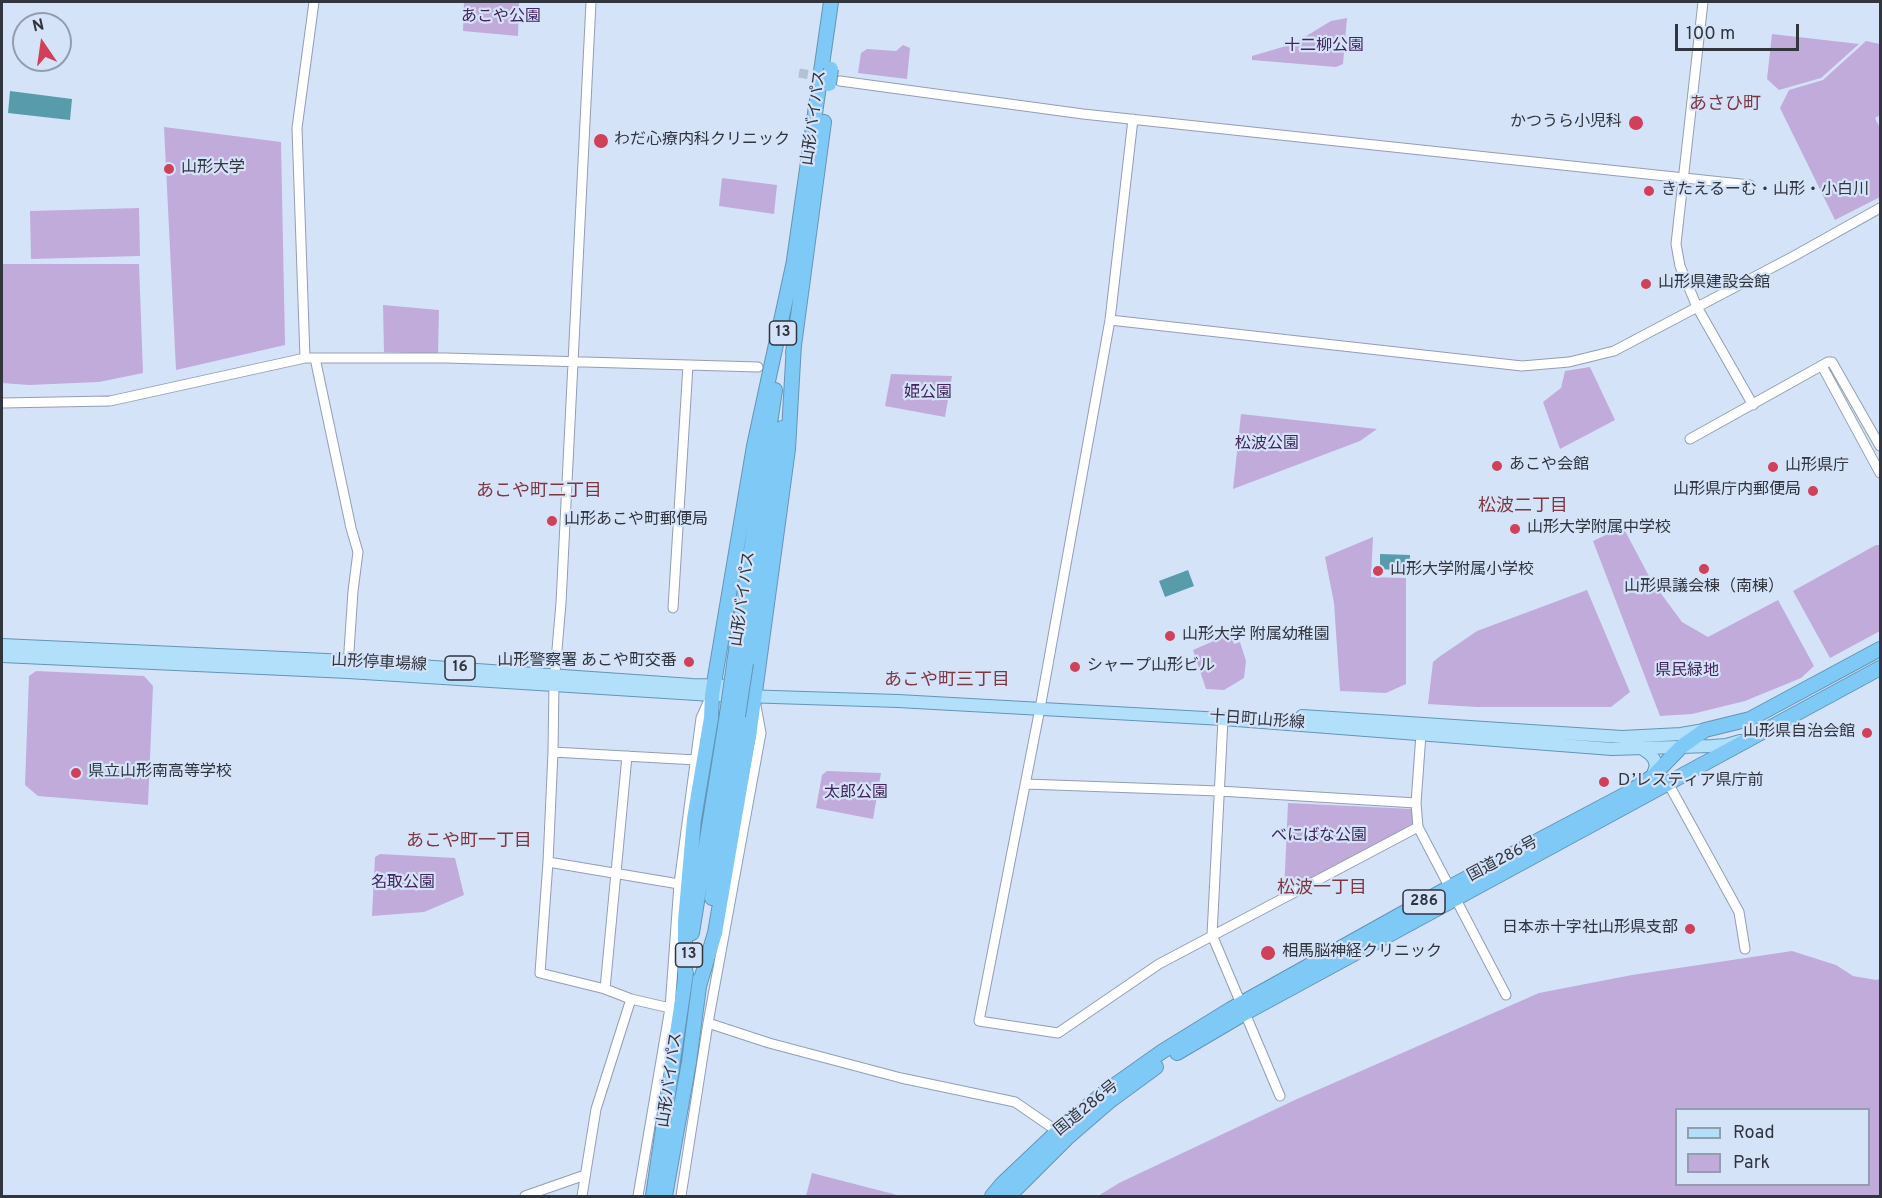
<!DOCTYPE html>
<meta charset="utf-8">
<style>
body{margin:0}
#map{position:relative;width:1882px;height:1198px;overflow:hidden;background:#d5e3f9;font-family:Overpass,sans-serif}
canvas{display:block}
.frame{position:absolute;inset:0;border:3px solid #30353e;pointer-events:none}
.legend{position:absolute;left:1675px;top:1108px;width:195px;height:78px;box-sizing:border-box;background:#d5e3f9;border:2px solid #939dae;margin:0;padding:8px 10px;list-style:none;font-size:18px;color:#30353e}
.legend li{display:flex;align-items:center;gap:12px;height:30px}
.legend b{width:30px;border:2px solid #939dae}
.north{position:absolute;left:12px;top:12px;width:60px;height:60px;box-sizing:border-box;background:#d5e3f9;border:2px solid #939dae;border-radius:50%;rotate:347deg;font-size:16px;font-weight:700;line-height:24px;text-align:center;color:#30353e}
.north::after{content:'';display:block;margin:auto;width:21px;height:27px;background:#d04059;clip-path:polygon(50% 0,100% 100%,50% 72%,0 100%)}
.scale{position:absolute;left:1675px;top:24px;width:124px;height:27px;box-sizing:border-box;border:3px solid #30353e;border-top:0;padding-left:8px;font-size:18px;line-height:21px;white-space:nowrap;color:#30353e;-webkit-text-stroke:4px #d5e3f9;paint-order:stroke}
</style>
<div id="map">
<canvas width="1882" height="1198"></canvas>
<div class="frame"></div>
<ul class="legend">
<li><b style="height:8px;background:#b2dffa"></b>Road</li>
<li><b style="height:16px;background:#c1abda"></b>Park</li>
</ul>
<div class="north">N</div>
<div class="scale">100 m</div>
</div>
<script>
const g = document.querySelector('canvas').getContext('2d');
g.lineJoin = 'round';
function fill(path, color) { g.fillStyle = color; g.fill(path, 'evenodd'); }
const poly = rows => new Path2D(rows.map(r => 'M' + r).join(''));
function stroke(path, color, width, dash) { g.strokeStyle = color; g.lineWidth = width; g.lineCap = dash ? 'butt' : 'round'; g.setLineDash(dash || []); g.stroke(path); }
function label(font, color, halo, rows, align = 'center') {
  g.font = font + ' Overpass,"Noto Sans JP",sans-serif'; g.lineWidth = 4.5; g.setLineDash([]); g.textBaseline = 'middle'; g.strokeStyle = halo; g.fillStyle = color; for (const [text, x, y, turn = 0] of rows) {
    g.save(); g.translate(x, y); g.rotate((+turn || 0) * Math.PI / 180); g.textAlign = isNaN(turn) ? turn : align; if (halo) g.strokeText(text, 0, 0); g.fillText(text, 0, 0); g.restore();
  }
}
const green = poly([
 [464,2,519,2,518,36,463,31],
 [1347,18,1343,64,1336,67,1252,60,1252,56,1293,44,1331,21],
 [1772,34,1859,44,1821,78,1779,90,1767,79],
 [1866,41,1880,44,1880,115,1875,118,1880,128,1880,197,1835,220,1780,108,1789,90,1823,80],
 [903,45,910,48,907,79,858,73,861,53,867,49,896,51],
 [164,127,281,142,285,345,176,370],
 [722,178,777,185,774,214,719,206],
 [139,208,140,256,31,259,30,211],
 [2,264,139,264,143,373,99,382,29,385,2,383],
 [383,305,439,310,438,354,384,352],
 [1590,367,1615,420,1560,449,1543,402,1561,388,1565,371],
 [891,374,952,376,945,417,885,406],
 [1241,414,1377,429,1360,441,1233,489],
 [1623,527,1651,580,1682,622,1708,637,1778,600,1814,666,1801,678,1745,701,1692,714,1660,716,1593,541],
 [1373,537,1371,577,1406,578,1406,684,1386,693,1340,691,1334,603,1325,557],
 [1876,545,1880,545,1880,631,1830,658,1793,591],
 [1587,590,1630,692,1611,707,1477,707,1428,704,1433,662,1439,657,1477,631],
 [1228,628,1234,644,1240,642,1246,661,1244,678,1224,690,1206,689,1193,650,1216,640],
 [36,671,144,676,153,686,148,805,38,796,25,785,29,676],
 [827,771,881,773,873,819,816,808,822,775],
 [1288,803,1412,809,1413,824,1284,893],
 [380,854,455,858,464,895,424,912,372,916,375,857],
 [1792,951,1836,965,1853,976,1876,980,1880,979,1880,1196,1098,1196,1119,1183,1297,1099,1539,993,1632,975],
 [1676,1110,1868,1110,1868,1184,1676,1184],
 [812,1173,901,1196,806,1196]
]);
const water = poly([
 [10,91,72,99,70,120,8,113],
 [1380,554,1410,555,1410,571,1380,569],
 [1188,570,1194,586,1165,597,1159,581]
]);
const minorTunnel = poly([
 [799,73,823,77]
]);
const minor = poly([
 [591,2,561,603,554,684,553,752,548,862,540,973,605,989,631,999,670,1008],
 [1703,2,1676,244,1680,266,1697,307,1753,405],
 [840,81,1083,114,1750,185],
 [1133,119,1110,320,1041,703,979,1021,1058,1033,1159,964,1418,827],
 [1110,320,1522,366,1569,362,1614,351,1794,256,1880,208],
 [305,358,297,128,314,2],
 [315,358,351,528,358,552,353,591,348,666],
 [1822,366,1880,473],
 [2,403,110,401,305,358,446,358,758,367],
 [1690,439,1828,362,1832,362,1880,446],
 [673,608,688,365],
 [1223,719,1212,935,1280,1096],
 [1421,734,1416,803,1418,827,1506,995],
 [553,752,696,760],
 [1668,783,1739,912,1745,949],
 [1026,784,1219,791,1416,803],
 [548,862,679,884],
 [605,989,627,756],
 [708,1023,769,1043,901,1078,1015,1102,1060,1133],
 [525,1196,585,1175],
 [582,1196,596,1109,631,999],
 [638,1196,670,1008,679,884,701,718,709,700],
 [681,1196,708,1023,761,733,756,706]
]);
const major = poly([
 [2,645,348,661,692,685,740,686],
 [2,656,348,672,712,695,898,701,1223,719,1612,749,1712,746,1726,745,1740,741],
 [1302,716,1622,737,1681,734,1704,730],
 [1640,747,1650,754,1654,759,1656,766,1652,777]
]);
const highway = poly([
 [793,267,831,2],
 [793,353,824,122],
 [746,663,782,428],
 [734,664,775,390],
 [712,898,738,716],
 [692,933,727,714],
 [685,979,685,921,694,819,711,718,712,695,754,446,794,261],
 [699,986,715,933,750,729,788,449,794,344],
 [1177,1053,1245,1013,1880,668],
 [653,1196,686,973],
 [665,1196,689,1062,700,979],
 [992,1196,1002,1184,1058,1131,1105,1092,1163,1051,1231,1009,1450,887,1628,793,1652,777,1681,747,1705,730,1750,719,1880,649],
 [1009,1196,1067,1138,1111,1100,1156,1067]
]);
const highwayBridge = poly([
 [829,84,831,69],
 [727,714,734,664],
 [738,716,746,663]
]);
const markers = [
 [1636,123,8,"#d04059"],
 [601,141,8,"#d04059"],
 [169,169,6,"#d04059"],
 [1649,191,6,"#d04059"],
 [1646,284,6,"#d04059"],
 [1497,466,6,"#d04059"],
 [1773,467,6,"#d04059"],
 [1813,491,6,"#d04059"],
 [552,521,6,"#d04059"],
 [1515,529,6,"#d04059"],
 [1704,569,6,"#d04059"],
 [1378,571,6,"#d04059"],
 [1170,636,6,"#d04059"],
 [689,662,6,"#d04059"],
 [1075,667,6,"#d04059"],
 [1867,733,6,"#d04059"],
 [76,773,6,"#d04059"],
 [1604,782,6,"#d04059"],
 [1690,929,6,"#d04059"],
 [1268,953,8,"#d04059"]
];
const shields = [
 [783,333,27],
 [460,668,30],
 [1424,902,42],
 [689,955,27]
];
const shieldNames = [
 ["13",783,333],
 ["16",460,668],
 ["286",1424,902],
 ["13",689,955]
];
const parkNames = [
 ["あこや公園",501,18],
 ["十二柳公園",1324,47],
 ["姫公園",928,394],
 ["松波公園",1267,445],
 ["県民緑地",1687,672],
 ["太郎公園",856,794],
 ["べにばな公園",1319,837],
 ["名取公園",403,884]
];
const streetNames = [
 ["山形バイパス",815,118,-82],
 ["山形バイパス",744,599,-82],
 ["山形停車場線",379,664,3],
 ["十日町山形線",1257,721,4],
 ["国道286号",1503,860,-28],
 ["山形バイパス",671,1080,-82],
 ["国道286号",1087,1109,-39]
];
const poiNames = [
 ["かつうら小児科",1622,123,"right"],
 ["わだ心療内科クリニック",614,141],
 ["山形大学",181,169],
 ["きたえるーむ・山形・小白川",1661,191],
 ["山形県建設会館",1658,284],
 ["あこや会館",1509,466],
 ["山形県庁",1785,467],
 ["山形県庁内郵便局",1801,491,"right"],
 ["山形あこや町郵便局",564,521],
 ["山形大学附属中学校",1527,529],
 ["山形大学附属小学校",1390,571],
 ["山形県議会棟（南棟）",1704,588,"center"],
 ["山形大学 附属幼稚園",1182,636],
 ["山形警察署 あこや町交番",677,662,"right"],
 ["シャープ山形ビル",1087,667],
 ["山形県自治会館",1855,733,"right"],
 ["県立山形南高等学校",88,773],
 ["Ｄ’レスティア県庁前",1616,782],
 ["日本赤十字社山形県支部",1678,929,"right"],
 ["相馬脳神経クリニック",1282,953]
];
const neighbourhoodNames = [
 ["あさひ町",1725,105],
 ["あこや町二丁目",539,492],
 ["松波二丁目",1523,507],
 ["あこや町三丁目",947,681],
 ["あこや町一丁目",469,842],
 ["松波一丁目",1322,889]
];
fill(green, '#c1abda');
fill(water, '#589bab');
stroke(minorTunnel, '#b4c0d4', 9, [9, 4.5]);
stroke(minor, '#919eb3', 11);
stroke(major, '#6395b6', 14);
stroke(highway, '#6395b6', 16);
stroke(minor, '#fff', 9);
stroke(major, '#b2dffa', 12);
stroke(highway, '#7fc9f7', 14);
stroke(highwayBridge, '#6395b6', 16, []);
stroke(highwayBridge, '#7fc9f7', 14);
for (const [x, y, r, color] of markers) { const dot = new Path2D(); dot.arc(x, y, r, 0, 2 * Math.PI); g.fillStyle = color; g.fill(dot); stroke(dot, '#d5e3f9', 2); }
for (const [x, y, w] of shields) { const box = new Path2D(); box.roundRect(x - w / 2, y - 12, w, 24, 4.5); g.fillStyle = '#d5e3f9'; g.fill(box); stroke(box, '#30353e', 1.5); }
label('bold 15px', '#30353e', null, shieldNames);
label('16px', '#42235d', '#d5e3f9', parkNames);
label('16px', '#30353e', '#d5e3f9', streetNames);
label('16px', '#30353e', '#d5e3f9', poiNames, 'left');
label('18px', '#7e363f', '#d5e3f9', neighbourhoodNames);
</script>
